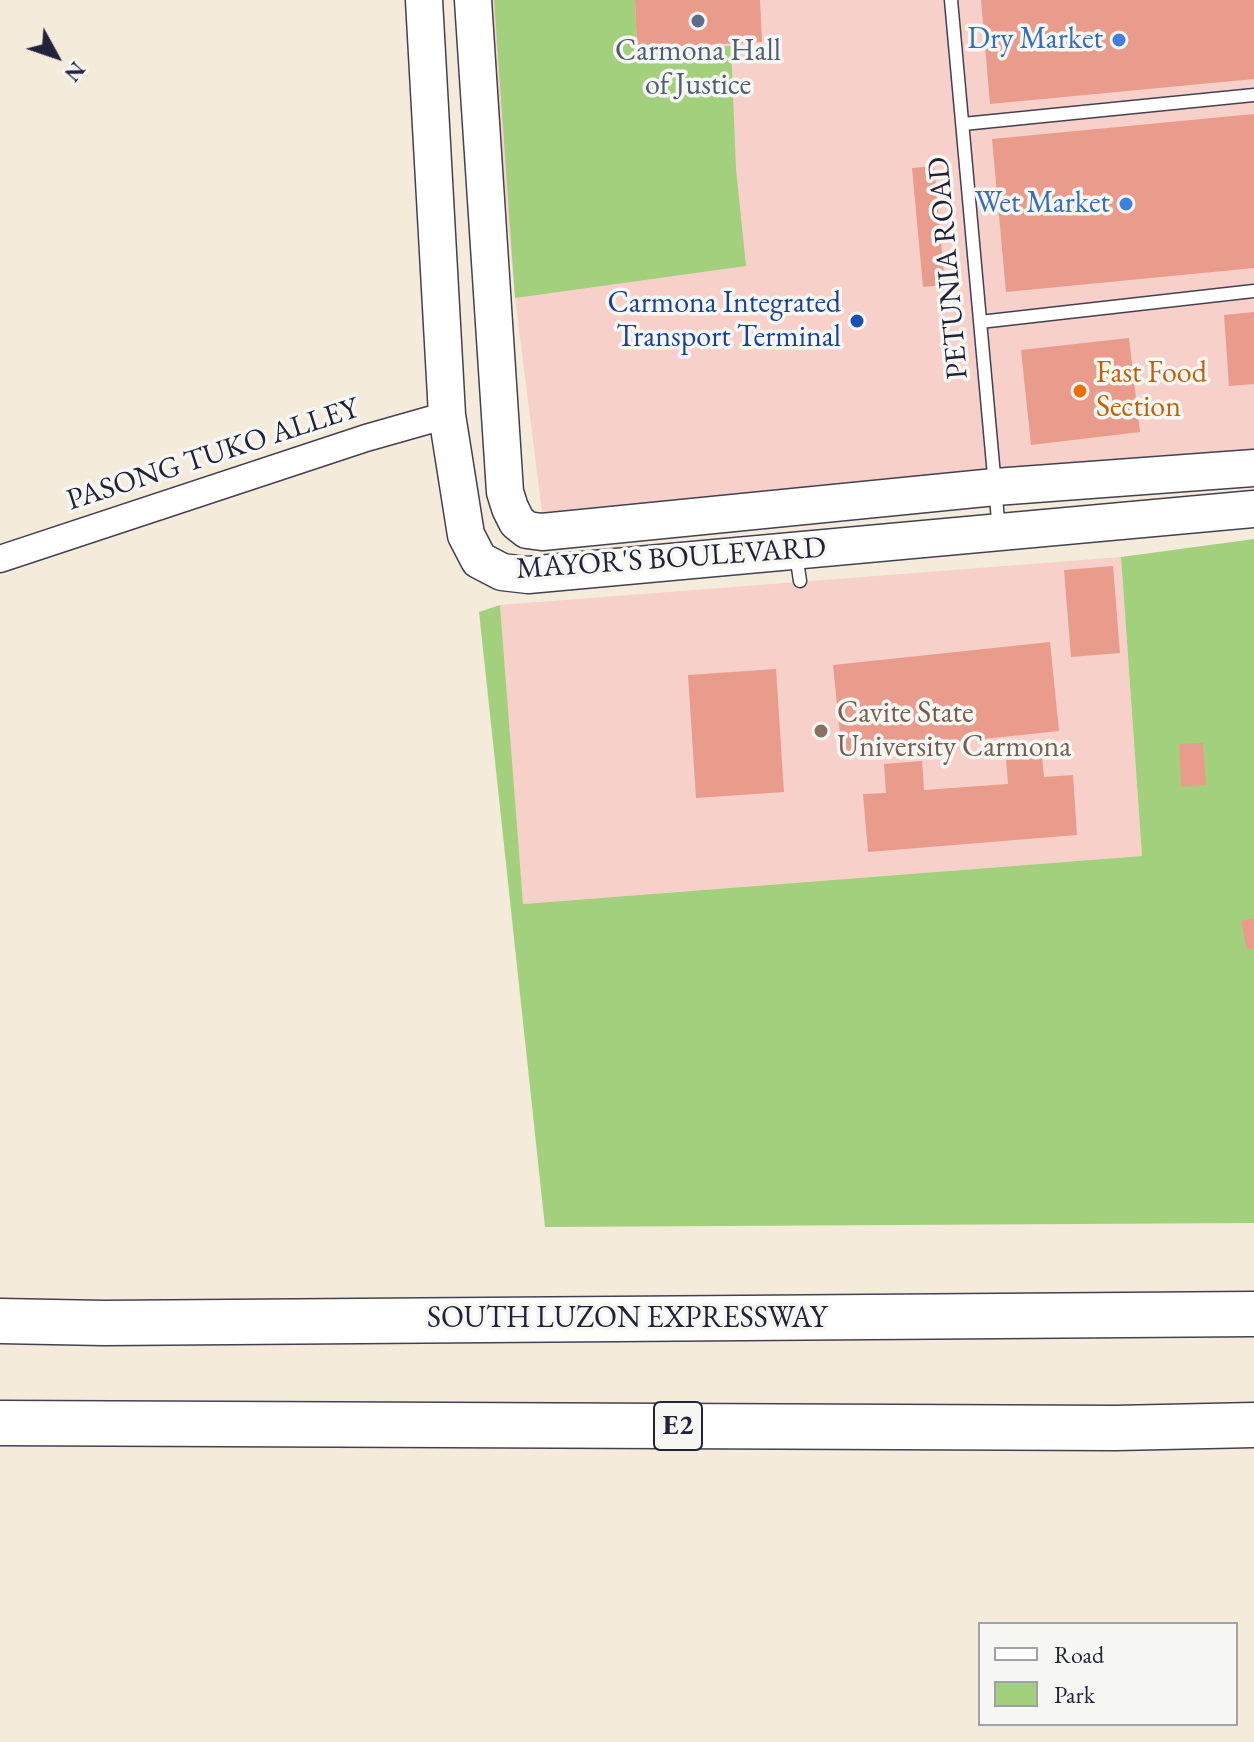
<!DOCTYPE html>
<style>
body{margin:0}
#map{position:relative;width:1254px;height:1742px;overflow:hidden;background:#f4ebdb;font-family:"EB Garamond",serif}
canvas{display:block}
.legend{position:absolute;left:978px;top:1622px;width:260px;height:104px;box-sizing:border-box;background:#f6f6f2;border:2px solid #a1a1a9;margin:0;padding:10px 14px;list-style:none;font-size:24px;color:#22223b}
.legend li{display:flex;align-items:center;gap:16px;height:40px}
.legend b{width:40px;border:2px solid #a1a1a9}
.north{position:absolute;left:16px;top:16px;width:80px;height:80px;-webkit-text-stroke:6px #f6f6f2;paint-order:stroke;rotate:130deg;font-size:22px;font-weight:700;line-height:32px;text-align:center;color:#22223b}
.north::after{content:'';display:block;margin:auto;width:28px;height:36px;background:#22223b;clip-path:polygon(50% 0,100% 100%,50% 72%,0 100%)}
</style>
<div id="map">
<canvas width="1254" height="1742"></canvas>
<ul class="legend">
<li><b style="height:10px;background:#fff"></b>Road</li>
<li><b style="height:22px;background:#a3d07d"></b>Park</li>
</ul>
<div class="north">N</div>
</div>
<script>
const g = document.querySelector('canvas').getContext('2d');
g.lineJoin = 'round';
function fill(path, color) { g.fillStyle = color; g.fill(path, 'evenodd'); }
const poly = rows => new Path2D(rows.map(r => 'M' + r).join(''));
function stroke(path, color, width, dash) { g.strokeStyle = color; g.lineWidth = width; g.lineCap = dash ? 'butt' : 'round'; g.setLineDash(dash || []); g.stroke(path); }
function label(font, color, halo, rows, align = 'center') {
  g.font = font + ' "EB Garamond",serif'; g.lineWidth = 7; g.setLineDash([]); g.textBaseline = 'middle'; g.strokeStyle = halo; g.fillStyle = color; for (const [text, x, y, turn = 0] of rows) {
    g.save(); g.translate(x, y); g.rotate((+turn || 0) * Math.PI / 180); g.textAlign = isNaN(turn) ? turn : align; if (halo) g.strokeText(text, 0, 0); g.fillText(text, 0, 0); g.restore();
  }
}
const built = poly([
 [487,0,1254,0,1254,449,978,474,543,520,515,298],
 [1121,557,1142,856,522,904,500,605]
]);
const green = poly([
 [494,0,635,0,637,49,731,46,736,169,746,266,515,298],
 [1254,539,1254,1223,545,1227,479,612,500,605,523,904,1142,856,1121,557]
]);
const building = poly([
 [635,0,760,0,762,42,637,48],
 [981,0,1254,0,1254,79,990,104],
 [1254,114,1254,268,1006,292,992,139],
 [934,166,945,285,923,287,912,168],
 [1254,312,1254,384,1229,386,1224,315],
 [1129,338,1140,432,1031,445,1021,350],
 [1113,566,1120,653,1071,657,1064,570],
 [1050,642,1059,731,842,754,833,665],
 [776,669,784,792,696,798,688,675],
 [1203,743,1206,785,1181,787,1179,744],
 [1042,756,1044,777,1073,775,1077,835,868,852,863,794,886,793,884,764,922,761,924,790,1008,784,1006,759],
 [1254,918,1254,948,1247,950,1241,921]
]);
const service = poly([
 [951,0,999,531],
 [963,124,1254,95],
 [980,322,1254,291],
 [796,554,800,581]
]);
const minor = poly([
 [0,559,366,438,447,415]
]);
const secondary = poly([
 [424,0,447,415,466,535,479,560,502,572,528,575,1254,509],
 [473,0,505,492,510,508,517,522,527,530,542,532,995,487,1254,468]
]);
const motorway = poly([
 [0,1321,104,1323,1254,1314],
 [0,1423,1116,1428,1254,1425]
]);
const markers = [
 [698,21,8,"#5c6f8a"],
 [1119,40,8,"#3f7fe0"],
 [1126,204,8,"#3f7fe0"],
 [857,321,8,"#1a4fb4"],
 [1080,391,8,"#e8710a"],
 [821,731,8,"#8d6e63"]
];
const shields = [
 [678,1426,48]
];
const shieldNames = [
 ["E2",678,1426]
];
const shopNames = [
 ["Dry Market",1103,40],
 ["Wet Market",1110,204]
];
const serviceNames = [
 ["Carmona Hall",698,52],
 ["of Justice",698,86]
];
const streetNames = [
 ["PETUNIA ROAD",949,268,-95],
 ["PASONG TUKO ALLEY",213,455,-18],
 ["MAYOR'S BOULEVARD",671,559,-4],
 ["SOUTH LUZON EXPRESSWAY",627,1319]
];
const transitNames = [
 ["Carmona Integrated",841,304],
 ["Transport Terminal",841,338]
];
const foodNames = [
 ["Fast Food",1096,374],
 ["Section",1096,408]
];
const educationNames = [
 ["Cavite State",837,714],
 ["University Carmona",837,748]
];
fill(built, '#f7d0ca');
fill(green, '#a3d07d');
fill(building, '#e99c8c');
stroke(service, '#424053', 15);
stroke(minor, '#424053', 29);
stroke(secondary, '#424053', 39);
stroke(motorway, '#424053', 47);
stroke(service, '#fff', 12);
stroke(minor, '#fff', 26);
stroke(secondary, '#fff', 36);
stroke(motorway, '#fff', 44);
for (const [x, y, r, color] of markers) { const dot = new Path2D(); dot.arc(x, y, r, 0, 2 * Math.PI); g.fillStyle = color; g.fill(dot); stroke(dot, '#f6f6f2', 3); }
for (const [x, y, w] of shields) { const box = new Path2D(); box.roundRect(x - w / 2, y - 24, w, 48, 6); g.fillStyle = '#f6f6f2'; g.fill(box); stroke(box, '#22223b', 2); }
label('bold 28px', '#22223b', null, shieldNames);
label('30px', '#366cbe', '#f6f6f2', shopNames, 'right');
label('30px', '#4e5e75', '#f6f6f2', serviceNames);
label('30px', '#22223b', '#f6f6f2', streetNames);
label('30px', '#164399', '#f6f6f2', transitNames, 'right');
label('30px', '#c56008', '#f6f6f2', foodNames, 'left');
label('30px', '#785e54', '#f6f6f2', educationNames, 'left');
</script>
